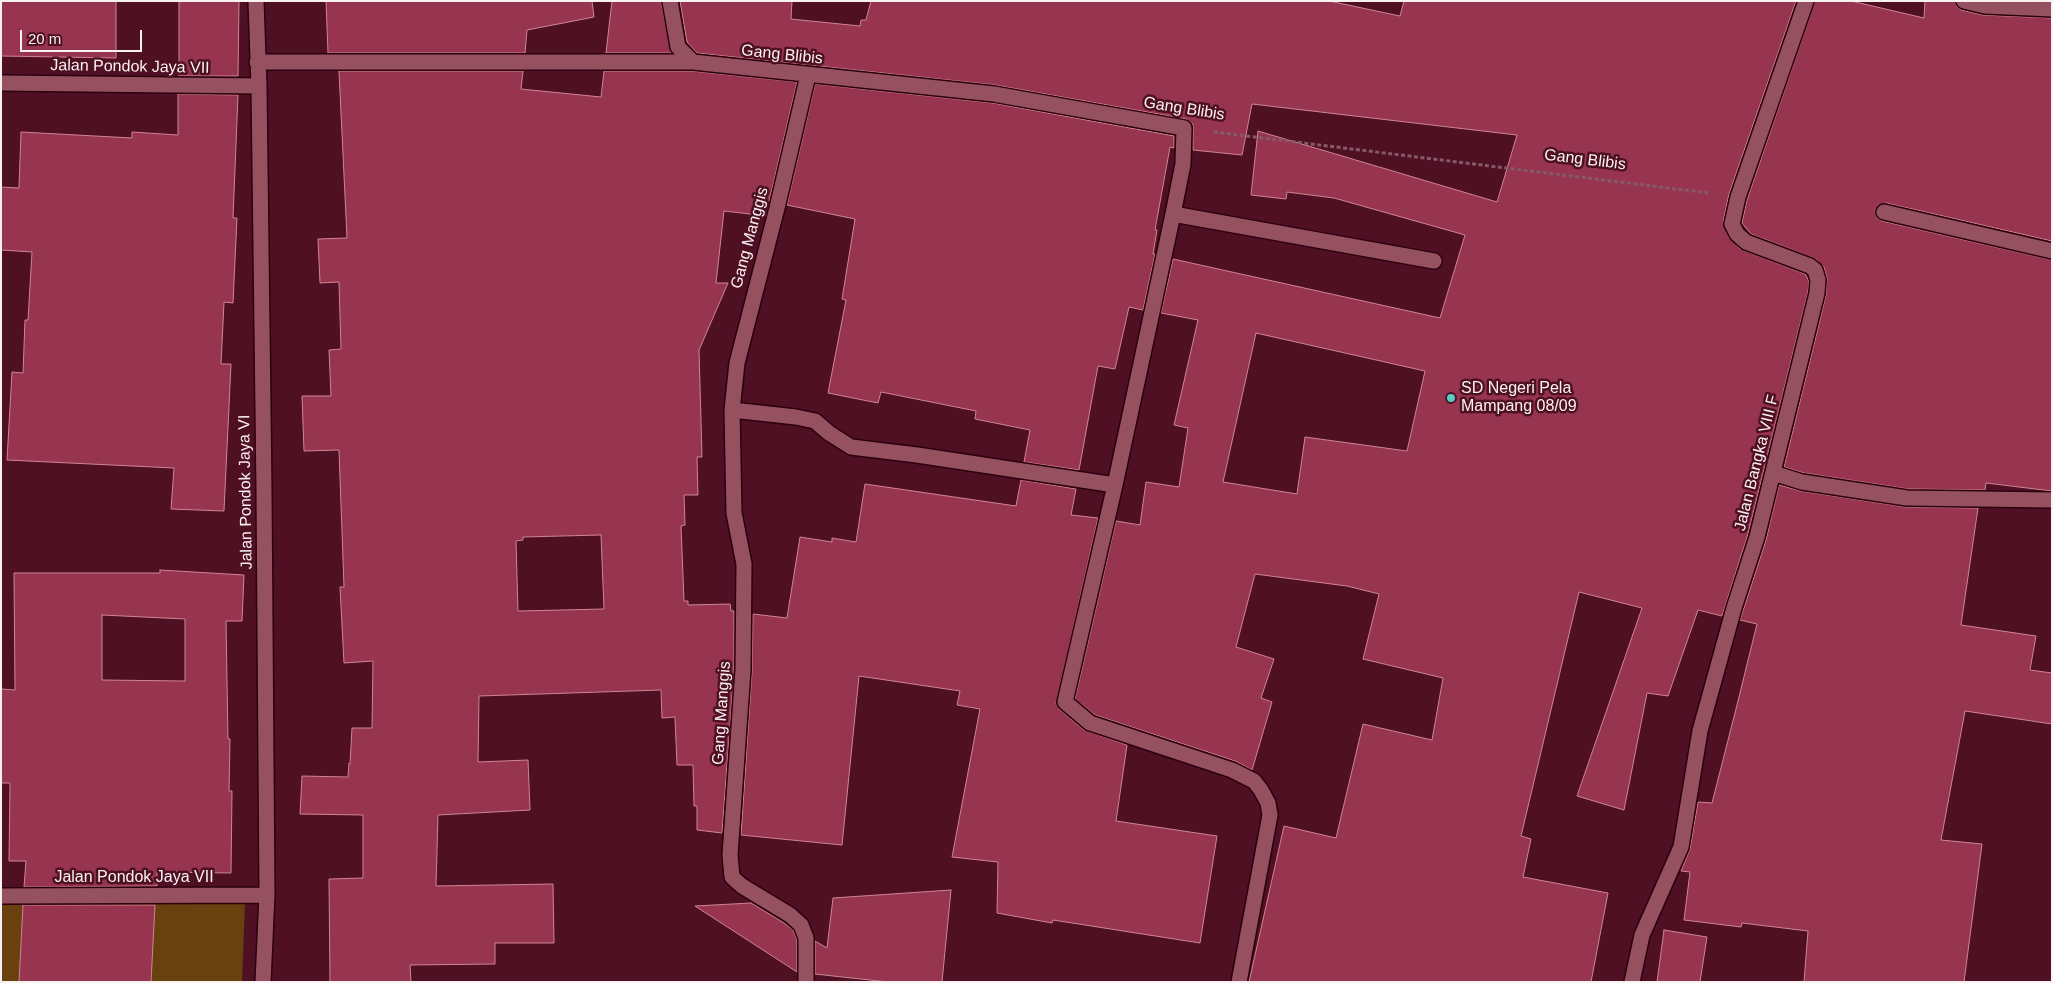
<!DOCTYPE html>
<style>
body{margin:0}
#map{position:relative;width:2053px;height:983px;overflow:hidden;background:#4f1023;font-family:Arial,sans-serif}
canvas{display:block}
.frame{position:absolute;inset:0;border:2px solid #f9f1f2;pointer-events:none}
.scale{position:absolute;left:20px;top:30px;width:122px;height:22px;box-sizing:border-box;border:2px solid #f9f1f2;border-top:0;padding-left:6px;font-size:15px;line-height:18px;white-space:nowrap;color:#f9f1f2;-webkit-text-stroke:4px #4f1023;paint-order:stroke}
</style>
<div id="map">
<canvas width="2053" height="983"></canvas>
<div class="frame"></div>
<div class="scale">20 m</div>
</div>
<script>
const g = document.querySelector('canvas').getContext('2d');
g.lineJoin = 'round';
function fill(path, color) { g.fillStyle = color; g.fill(path, 'evenodd'); }
const poly = rows => new Path2D(rows.map(r => 'M' + r).join(''));
function stroke(path, color, width, dash) { g.strokeStyle = color; g.lineWidth = width; g.lineCap = dash ? 'butt' : 'round'; g.setLineDash(dash || []); g.stroke(path); }
function label(font, color, halo, rows, align = 'center') {
  g.font = font + ' Arial,sans-serif'; g.lineWidth = 5; g.setLineDash([]); g.textBaseline = 'middle'; g.strokeStyle = halo; g.fillStyle = color; for (const [text, x, y, turn = 0] of rows) {
    g.save(); g.translate(x, y); g.rotate((+turn || 0) * Math.PI / 180); g.textAlign = isNaN(turn) ? turn : align; if (halo) g.strokeText(text, 0, 0); g.fillText(text, 0, 0); g.restore();
  }
}
const green = poly([
 [245,902,242,982,1,982,1,905]
]);
const building = poly([
 [1,1,116,1,116,58,1,56,1,1],
 [179,1,239,1,238,76,179,76,179,1],
 [326,1,592,1,594,17,527,30,525,53,328,53,326,1],
 [612,1,661,1,671,53,606,53,612,1],
 [680,1,792,1,791,19,860,26,861,20,866,20,871,1,1329,1,1400,16,1404,1,1796,1,1729,194,1723,222,1729,238,1740,249,1805,274,1809,281,1808,292,1748,534,1722,616,1698,610,1668,696,1647,693,1624,810,1577,796,1642,608,1579,592,1521,836,1531,839,1523,877,1608,893,1591,982,1249,982,1284,826,1336,838,1363,724,1432,740,1443,678,1363,659,1379,594,1347,586,1255,574,1236,647,1274,659,1261,698,1272,702,1252,770,1235,761,1095,715,1075,699,1116,521,1140,525,1146,482,1179,487,1188,428,1174,425,1198,320,1161,313,1173,259,1440,318,1465,235,1334,198,1287,192,1286,199,1251,195,1258,131,1497,202,1517,135,1252,104,1242,155,1193,150,1193,124,1186,119,995,85,697,53,687,42,680,1],
 [1256,333,1425,371,1407,451,1305,437,1297,494,1223,482,1256,333],
 [1815,1,1851,1,1924,18,1925,1,1955,1,1957,7,1961,10,1983,15,2052,18,2052,241,1886,203,1878,205,1875,210,1877,218,1882,221,2052,260,2052,491,1986,483,1985,490,1908,489,1804,473,1784,467,1826,295,1827,278,1824,267,1816,259,1751,234,1742,223,1747,200,1815,1],
 [339,71,523,71,521,89,601,97,604,71,692,71,797,82,769,202,761,200,759,215,724,211,716,283,728,283,699,350,702,457,697,457,698,495,684,495,685,525,681,526,684,601,688,601,688,605,730,604,731,611,734,611,734,670,722,833,697,830,697,806,694,806,693,765,677,765,675,717,662,718,661,690,479,696,478,762,528,760,530,810,438,815,436,886,553,884,554,943,495,943,495,964,410,965,411,982,330,982,329,879,363,878,363,815,300,814,302,776,348,777,349,763,350,764,352,728,372,728,373,661,344,663,340,587,344,587,339,450,304,451,302,396,331,396,329,350,341,349,339,282,320,283,318,239,347,238,339,71],
 [601,535,604,609,518,611,516,541,523,540,523,537,601,535],
 [815,84,993,103,1174,136,1174,148,1170,147,1155,230,1157,230,1153,254,1155,254,1143,310,1129,307,1115,369,1098,366,1079,470,1024,462,1030,430,975,419,976,411,881,392,878,403,828,393,846,300,842,299,855,219,787,205,815,84],
 [178,94,238,95,233,218,237,218,233,303,224,302,221,364,231,364,224,511,171,509,174,468,7,460,12,372,23,373,25,320,28,320,32,252,1,250,1,187,19,188,21,132,132,138,132,132,178,135,178,94],
 [1021,480,1076,489,1071,515,1098,518,1056,704,1059,709,1084,730,1127,745,1116,821,1217,836,1200,943,1053,920,1052,923,997,913,998,862,952,857,980,709,957,705,960,691,859,676,842,845,741,835,752,671,753,614,787,618,800,537,832,542,832,538,856,542,865,484,1016,506,1021,480],
 [1779,485,1801,491,1906,507,1978,508,1961,625,2036,636,2030,670,2052,673,2052,724,1965,711,1941,840,1982,844,1964,982,1804,982,1808,931,1742,923,1741,927,1684,920,1690,872,1681,871,1690,849,1698,802,1712,803,1737,705,1757,624,1740,620,1766,540,1779,485],
 [160,570,244,575,242,621,226,621,228,739,230,739,229,791,232,791,231,873,157,872,157,886,24,887,26,861,9,861,10,783,1,783,1,689,15,690,14,573,160,573,160,570],
 [102,615,185,619,185,681,102,680,102,615],
 [951,890,942,982,888,982,815,974,815,941,827,948,833,898,951,890],
 [751,903,784,923,793,930,797,940,797,972,695,906,751,903],
 [23,905,155,905,151,982,19,982,23,905],
 [1664,930,1707,937,1700,982,1657,982,1664,930]
]);
const path = poly([
 [1214,132,1709,193]
]);
const minor = poly([
 [256,1,259,86,264,491,267,895,263,982],
 [670,1,678,47,693,62,994,94,1184,128,1183,164,1173,214,1115,485,1065,702,1090,723,1232,770,1254,781,1261,790,1268,803,1270,815,1239,982],
 [1964,1,1985,6,2052,9],
 [257,62,693,62],
 [1,83,259,86],
 [1884,212,2052,251],
 [1173,214,1434,261],
 [732,410,796,417,815,421,829,433,851,447,917,455,1115,485],
 [1773,473,1802,482,1907,498,2052,500],
 [1,896,267,895],
 [806,982,806,938,801,925,790,915,742,886,732,877,730,855,743,670,744,564,734,513,732,410,737,363,777,208,808,75],
 [1632,982,1642,935,1681,847,1700,731,1734,608,1757,537,1817,293,1818,280,1815,270,1810,266,1746,242,1737,234,1732,224,1738,197,1806,1]
]);
const markers = [
 [1451,398,5,"#56cec2"]
];
const streetNames = [
 ["Gang Blibis",782,55,6],
 ["Jalan Pondok Jaya VII",130,67,1],
 ["Gang Blibis",1184,109,9],
 ["Gang Blibis",1585,160,7],
 ["Gang Manggis",750,238,-75],
 ["Jalan Bangka VIII F",1757,463,-76],
 ["Jalan Pondok Jaya VI",246,492,-91],
 ["Gang Manggis",722,713,-86],
 ["Jalan Pondok Jaya VII",134,878]
];
const poiNames = [
 ["SD Negeri Pela",1461,389],
 ["Mampang 08/09",1461,407]
];
fill(green, '#68410f');
fill(building, '#973550');
stroke(building, '#d08594', 1);
stroke(minor, '#2c000e', 18);
stroke(path, '#865967', 3, [4, 2.5]);
stroke(minor, '#965161', 15);
for (const [x, y, r, color] of markers) { const dot = new Path2D(); dot.arc(x, y, r, 0, 2 * Math.PI); g.fillStyle = color; g.fill(dot); stroke(dot, '#4f1023', 2); }
label('16px', '#f9f1f2', '#4f1023', streetNames);
label('16px', '#f9f1f2', '#4f1023', poiNames, 'left');
</script>
